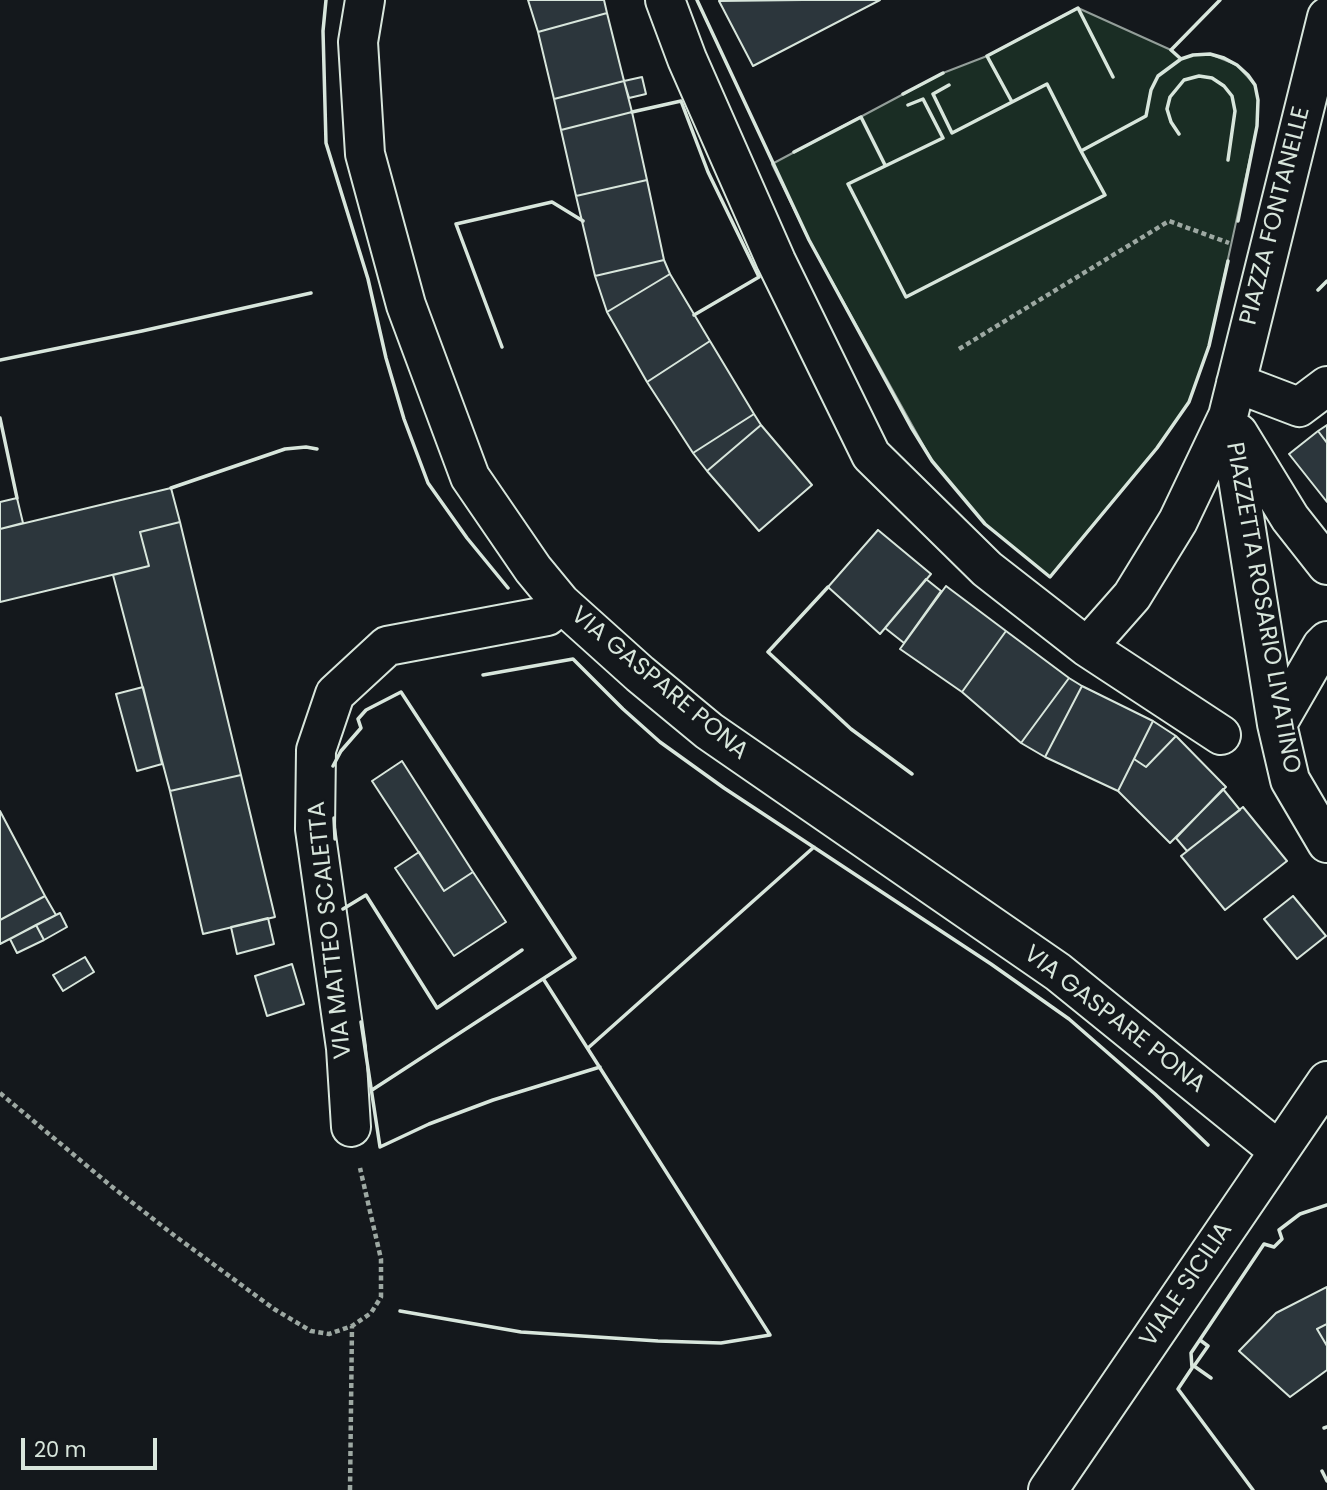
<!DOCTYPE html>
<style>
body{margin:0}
#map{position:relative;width:1327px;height:1490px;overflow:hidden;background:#14181c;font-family:Poppins,sans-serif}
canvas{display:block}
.scale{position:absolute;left:21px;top:1438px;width:136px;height:32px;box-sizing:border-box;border:4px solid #d8e6dc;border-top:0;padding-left:9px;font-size:21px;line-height:24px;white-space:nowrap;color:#d8e6dc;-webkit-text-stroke:5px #14181c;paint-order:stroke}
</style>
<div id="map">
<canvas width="1327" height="1490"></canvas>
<div class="scale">20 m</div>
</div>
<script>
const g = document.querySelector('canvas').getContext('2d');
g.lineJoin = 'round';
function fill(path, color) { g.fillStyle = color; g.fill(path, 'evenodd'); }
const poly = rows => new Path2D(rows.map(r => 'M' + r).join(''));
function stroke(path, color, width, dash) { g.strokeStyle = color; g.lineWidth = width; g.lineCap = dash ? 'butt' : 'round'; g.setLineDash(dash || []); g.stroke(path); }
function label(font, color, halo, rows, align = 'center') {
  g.font = font + ' Poppins,sans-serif'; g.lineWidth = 5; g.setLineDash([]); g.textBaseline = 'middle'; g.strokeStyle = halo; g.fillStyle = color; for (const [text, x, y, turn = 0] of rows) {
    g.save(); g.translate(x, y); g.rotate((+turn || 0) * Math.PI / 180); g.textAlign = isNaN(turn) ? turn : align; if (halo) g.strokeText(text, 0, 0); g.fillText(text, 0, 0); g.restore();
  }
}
const green = poly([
 [1078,8,1171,50,1181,59,1193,55,1210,54,1237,65,1255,85,1258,100,1257,126,1209,346,1189,402,1157,448,1050,577,985,524,932,461,809,240,772,164,943,73,987,56,1078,8]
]);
const building = poly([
 [528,0,604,0,607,13,538,32,528,0],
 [803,0,880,0,753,66,719,1,803,0],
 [607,13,624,81,554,99,538,32,607,13],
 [642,77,646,94,629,98,624,81,642,77],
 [624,81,632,112,561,130,554,99,624,81],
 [632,112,647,180,576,196,561,130,632,112],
 [647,180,664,260,595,276,576,196,647,180],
 [664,260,670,274,607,312,595,276,664,260],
 [670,274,710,341,647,382,607,312,670,274],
 [710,341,754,414,693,453,647,382,710,341],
 [754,414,761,425,707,471,693,453,754,414],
 [761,425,812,485,759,531,707,471,761,425],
 [1327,425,1327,443,1318,431,1327,425],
 [1318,431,1327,443,1327,502,1289,454,1318,431],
 [171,488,180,522,140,532,149,566,0,602,0,529,171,488],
 [17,498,23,523,0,529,0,502,17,498],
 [180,522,241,775,170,791,113,575,149,566,140,532,180,522],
 [878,530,931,574,880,634,828,587,878,530],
 [926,579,941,591,904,643,885,628,926,579],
 [946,586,1006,631,962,692,900,649,946,586],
 [1006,631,1069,678,1021,743,962,692,1006,631],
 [1069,678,1082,686,1045,757,1021,743,1069,678],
 [1082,686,1153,721,1118,791,1045,757,1082,686],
 [143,687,162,764,137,771,116,694,143,687],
 [1153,721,1176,736,1146,767,1134,759,1153,721],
 [1176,736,1226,787,1170,843,1118,791,1134,759,1146,767,1176,736],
 [402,761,473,872,444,891,372,781,402,761],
 [241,775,275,917,203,934,170,791,241,775],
 [1223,789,1240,810,1187,851,1176,838,1223,789],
 [1243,807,1287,861,1225,910,1181,856,1243,807],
 [0,811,45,896,0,920,0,811],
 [419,852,444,891,473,872,506,922,454,956,395,868,419,852],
 [45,896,56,915,0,944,0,920,45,896],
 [1293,896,1326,936,1297,959,1264,919,1293,896],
 [60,913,67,927,44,940,36,925,60,913],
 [268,918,274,944,237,954,231,927,268,918],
 [36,925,44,940,17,953,10,939,36,925],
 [85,957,94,972,63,991,53,975,85,957],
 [292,964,304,1004,267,1016,255,976,292,964],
 [1327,1287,1327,1324,1317,1329,1327,1346,1327,1370,1290,1397,1239,1351,1276,1313,1327,1287],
 [1327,1324,1327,1346,1317,1329,1327,1324]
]);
const path = poly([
 [959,349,1169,221,1229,243],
 [0,1093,111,1186,175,1236,274,1309,311,1331,329,1334,352,1326,371,1313,381,1297,381,1259,360,1168],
 [350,1490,352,1326]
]);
const minor = poly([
 [365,0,358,42,365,154,406,305,470,477,533,569,561,603,640,674,709,731,1058,972,1279,1151],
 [665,0,687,59,776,261,871,455,987,569,1087,647,1221,735],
 [1236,383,1299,407,1327,386],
 [1228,416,1277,724,1290,780,1327,843],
 [1238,433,1290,518,1327,565],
 [1087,647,1132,596,1178,521,1228,416,1327,17],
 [1277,724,1322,646,1327,641],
 [351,1127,346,1048,315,829,316,750,335,694,387,646,547,616,561,603],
 [1048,1490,1327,1081]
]);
const wall = poly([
 [326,0,323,31,326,143,368,279,386,358,404,419,428,483,467,538,508,588],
 [697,0,809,240,911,427,932,461,985,524,1050,577,1157,448,1189,402,1209,346,1228,261],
 [1181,59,1171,50,1220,0],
 [949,85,933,94,952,133,1047,84,1081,151,1146,116,1151,90,1158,76,1181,59,1193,55,1210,54,1224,58,1237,65,1248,75,1255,85,1258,100,1257,126,1238,221],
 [903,94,943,73],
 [1012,102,987,56,1078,8,1113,77],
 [908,105,923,99,943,138,848,184,906,297,1105,195,1081,151],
 [632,112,681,101,708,172,759,277,694,315],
 [1179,134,1171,122,1167,109,1170,97,1184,80,1199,76,1212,78,1224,86,1232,96,1235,111,1228,160],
 [794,152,861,117,885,165],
 [1318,290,1327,281],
 [502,347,456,224,552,202,583,221],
 [0,360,142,331,311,293],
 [0,418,17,498],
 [171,488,285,449,306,447,317,449],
 [828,587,768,652,851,729,912,774],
 [483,675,573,659,623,709,660,742,724,788,991,964,1069,1019,1155,1094,1208,1145],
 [333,766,341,751,361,728,358,719,366,710,401,692,575,958,372,1090],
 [334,818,335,839],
 [343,909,366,895,437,1008,522,950],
 [361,1022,380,1147,429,1124,493,1100,600,1067],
 [588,1048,814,847],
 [400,1311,521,1332,658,1341,721,1343,770,1335,544,980],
 [1200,1340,1208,1346,1194,1366,1211,1378],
 [1324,1428,1327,1427],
 [1322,1471,1327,1481],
 [1253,1490,1178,1389,1192,1368,1191,1353,1264,1244,1274,1247,1282,1239,1279,1230,1300,1214,1327,1205]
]);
const streetNames = [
 ["PIAZZA FONTANELLE",1276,216,-76],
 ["PIAZZETTA ROSARIO LIVATINO",1262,608,80],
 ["VIA GASPARE PONA",659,684,40],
 ["VIA MATTEO SCALETTA",331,930,-96],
 ["VIA GASPARE PONA",1114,1020,38],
 ["VIALE SICILIA",1187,1285,-56]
];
fill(green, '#1a2d24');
stroke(green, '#939e99', 2);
fill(building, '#2c363c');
stroke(building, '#d8e6dc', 2);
stroke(minor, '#d8e6dc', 42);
stroke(path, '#9da8a2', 4.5, [5, 3.5]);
stroke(minor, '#14181c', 38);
stroke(wall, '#d8e6dc', 3.5);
label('24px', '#d8e6dc', '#14181c', streetNames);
</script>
